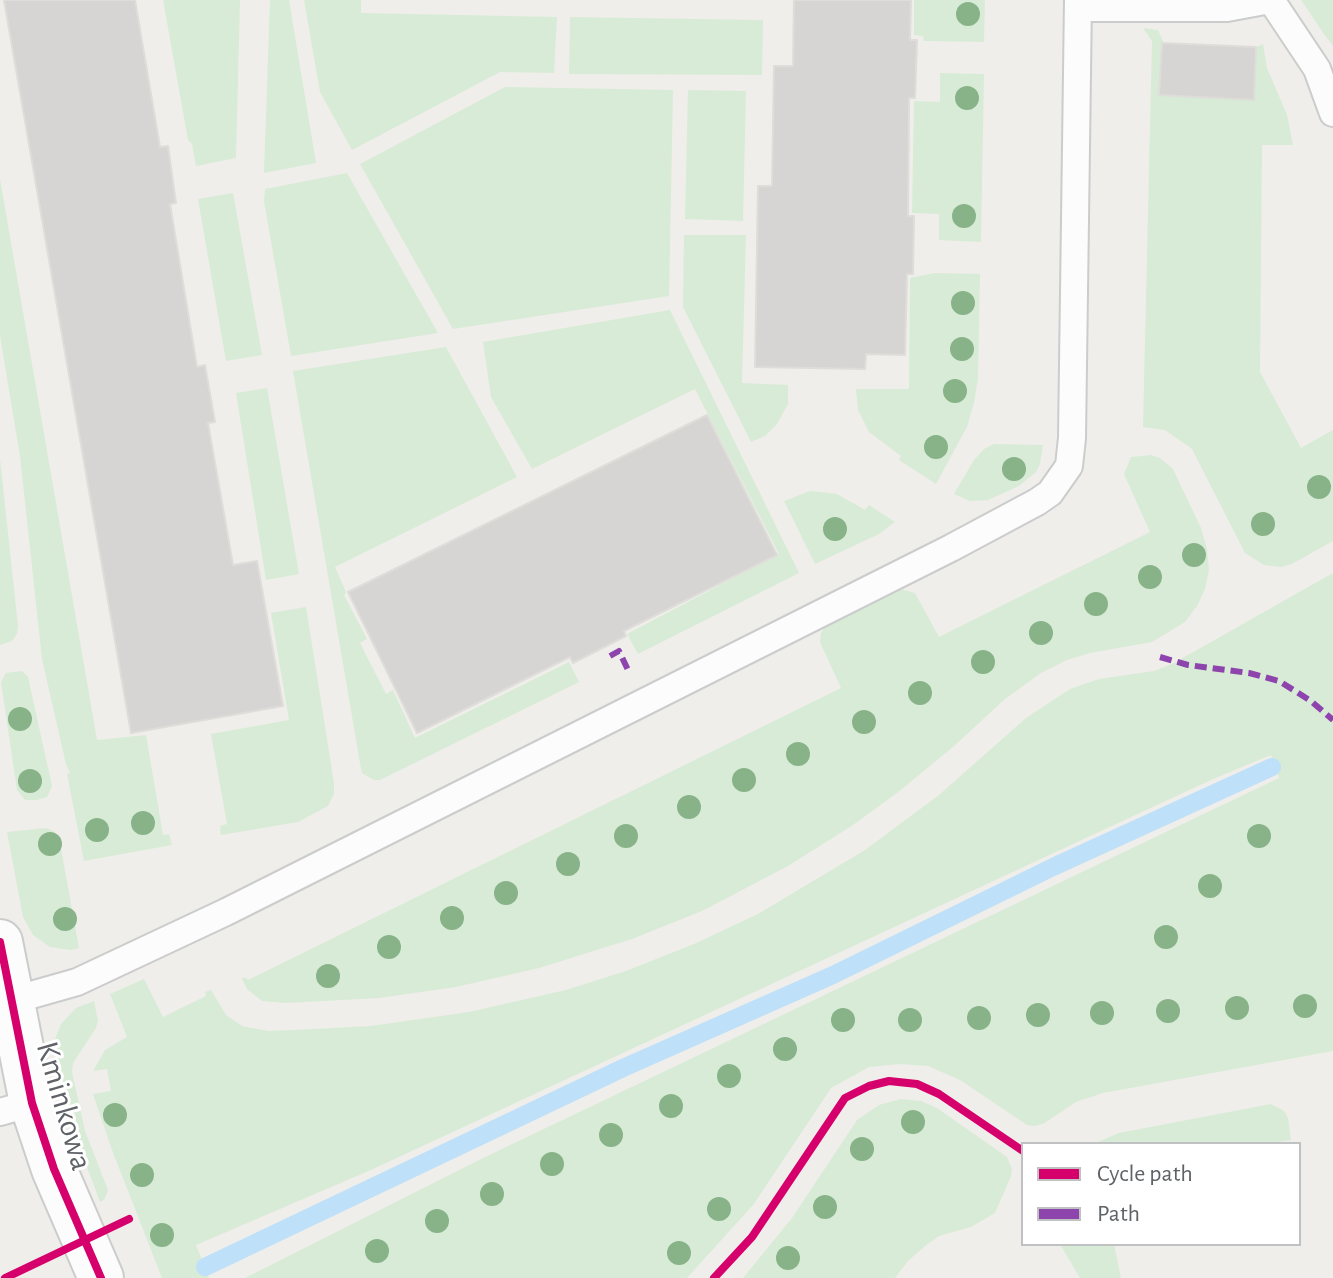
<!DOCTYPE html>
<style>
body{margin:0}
#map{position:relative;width:1333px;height:1278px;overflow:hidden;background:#efeeea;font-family:"Alegreya Sans",sans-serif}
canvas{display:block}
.legend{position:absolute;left:1021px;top:1142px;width:280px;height:104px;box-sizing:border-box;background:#fff;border:2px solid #bfc1c3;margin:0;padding:10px 14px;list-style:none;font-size:24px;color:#5f6368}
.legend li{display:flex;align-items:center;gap:16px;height:40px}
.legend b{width:40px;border:2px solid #bfc1c3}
</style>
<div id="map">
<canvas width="1333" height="1278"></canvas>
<ul class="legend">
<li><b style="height:10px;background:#d6006c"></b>Cycle path</li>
<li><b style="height:10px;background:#8e44ad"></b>Path</li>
</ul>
</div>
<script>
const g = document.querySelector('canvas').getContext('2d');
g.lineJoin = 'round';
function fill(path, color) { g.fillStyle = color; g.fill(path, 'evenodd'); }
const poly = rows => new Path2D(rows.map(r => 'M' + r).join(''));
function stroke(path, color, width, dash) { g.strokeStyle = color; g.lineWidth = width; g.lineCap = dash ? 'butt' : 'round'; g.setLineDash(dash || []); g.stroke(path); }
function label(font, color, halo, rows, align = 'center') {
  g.font = font + ' "Alegreya Sans",sans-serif'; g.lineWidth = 6; g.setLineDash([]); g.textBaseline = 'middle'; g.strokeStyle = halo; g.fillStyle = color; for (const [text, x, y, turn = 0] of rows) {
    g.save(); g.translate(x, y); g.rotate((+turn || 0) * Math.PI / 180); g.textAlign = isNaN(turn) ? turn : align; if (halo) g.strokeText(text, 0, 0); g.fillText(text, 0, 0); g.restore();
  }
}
const green = poly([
 [163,0,240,0,236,158,196,166,192,144,188,140],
 [270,0,289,0,316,163,264,173],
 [304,0,361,0,361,13,557,17,554,73,500,72,352,150,320,92],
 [914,0,985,0,984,42,924,41,923,36,914,35],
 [1301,0,1333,0,1333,46,1324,34],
 [570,17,763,20,762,75,569,74],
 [1143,28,1158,30,1164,43,1162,43,1159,95,1253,99,1256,47,1263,44,1267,68,1287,115,1293,145,1262,145,1260,372,1301,448,1333,430,1333,541,1292,564,1281,567,1264,565,1245,553,1192,449,1165,430,1143,427,1152,41],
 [940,73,984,74,981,242,939,240,939,214,912,213,914,101,940,102],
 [505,87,673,90,669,296,453,329,360,164],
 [688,90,746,91,743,221,685,219],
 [347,173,438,333,291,356,264,201,265,189],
 [0,179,97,740,146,735,163,835,169,834,172,845,84,861,67,774,70,773,66,764,42,659,20,456,0,336],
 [233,193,262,355,226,361,198,199],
 [684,235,746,235,742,383,788,385,788,404,777,424,765,436,751,442,683,307],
 [935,273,980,274,978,378,974,403,967,427,936,484,899,460,901,456,869,432,858,410,856,389,909,389,910,278],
 [670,310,799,573,638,654,627,634,779,554,695,389,532,469,491,397,483,342],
 [446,347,517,477,335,567,346,592,344,595,367,639,360,643,386,694,393,690,415,738,569,662,579,682,380,780,374,780,362,773,360,763,293,371],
 [267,388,299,574,266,580,236,393],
 [994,444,1043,445,1040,464,1036,472,1019,486,988,500,970,501,954,494,974,460,984,449],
 [1151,455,1160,458,1173,469,1201,528,1207,549,1209,570,1205,589,1197,606,1185,622,1152,642,1090,653,1067,660,1041,673,1005,699,953,747,897,793,853,825,788,866,702,911,632,939,539,968,456,987,379,998,286,1003,262,1001,247,989,242,979,244,977,248,980,841,688,820,642,821,633,825,627,900,589,915,593,939,637,1150,532,1124,474,1131,457],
 [0,459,18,626,17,634,12,641,0,645],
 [810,491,837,494,865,510,869,505,895,522,879,534,815,564,784,501],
 [1333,573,1333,1051,1103,1093,1076,1102,1043,1124,1035,1126,1027,1125,960,1080,928,1066,900,1064,869,1067,831,1088,753,1205,687,1278,245,1278,483,1158,1279,778,1271,755,1213,779,373,1169,196,1245,209,1278,162,1278,112,1150,93,1094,111,1091,107,1069,93,1071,105,1050,127,1037,110,994,144,979,163,1017,206,996,205,992,211,990,226,1015,242,1026,268,1031,294,1030,371,1026,469,1012,566,990,626,971,694,944,758,914,865,850,939,795,1026,718,1070,689,1099,679,1154,671,1172,664],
 [306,607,334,783,334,794,328,806,298,822,221,835,220,826,227,824,211,734,289,720,271,613],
 [22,671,28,677,52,786,47,797,37,800,25,800,17,790,1,682,6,673],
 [46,828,55,832,60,843,79,948,70,950,50,947,33,935,23,917,7,832],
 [94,1001,98,1021,96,1028,73,1063,72,1072,85,1131,108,1190,104,1200,100,1202,65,1108,56,1055,55,1039,61,1024,76,1008],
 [901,1099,921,1101,937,1108,1007,1157,1012,1169,1011,1176,995,1213,971,1227,939,1236,925,1246,908,1261,895,1278,743,1278,792,1218,857,1120,879,1105],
 [1271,1104,1284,1111,1288,1118,1291,1140,1263,1144,1093,1144,1119,1133],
 [1060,1244,1114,1244,1121,1278,1080,1278]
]);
const stream = poly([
 [205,1267,623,1068,833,975,1053,867,1272,767]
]);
const building = poly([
 [4,0,135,0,160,147,168,146,176,203,170,204,197,367,205,365,215,422,208,423,233,565,257,561,283,706,131,733,4,0],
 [794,0,911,0,910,40,917,40,915,98,909,98,908,216,914,216,913,274,907,274,905,355,866,354,865,369,755,367,758,186,772,186,774,66,793,66,794,0],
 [1162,43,1256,47,1254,100,1159,95,1162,43],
 [707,415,777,555,624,631,626,636,573,663,570,657,417,733,348,592,707,415]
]);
const service = poly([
 [1271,0,1317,69,1333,113],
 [1078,8,1227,8,1270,0],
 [10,1001,77,982,226,912,951,548,1037,502,1050,493,1069,466,1072,438,1078,0],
 [0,1112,32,1103]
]);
const minor = poly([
 [0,942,32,1103,54,1169,101,1278]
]);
const quiet = poly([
 [610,656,619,651,628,670],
 [1160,657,1188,665,1249,673,1279,681,1311,701,1333,720]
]);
const cycleway = poly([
 [0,942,32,1103,54,1169,101,1278],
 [5,1278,129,1219],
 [714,1278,752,1237,845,1098,869,1086,889,1081,917,1084,939,1094,1023,1151]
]);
const trees = [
 [968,14],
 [967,98],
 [964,216],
 [963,303],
 [962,349],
 [955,391],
 [936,447],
 [1014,469],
 [1319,487],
 [1263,524],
 [835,529],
 [1194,555],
 [1150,577],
 [1096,604],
 [1041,633],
 [983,662],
 [920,693],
 [20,719],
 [864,722],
 [798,754],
 [744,780],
 [30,781],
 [689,807],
 [143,823],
 [97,830],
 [626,836],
 [1259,836],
 [50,844],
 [568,864],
 [1210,886],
 [506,893],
 [452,918],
 [65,919],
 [1166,937],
 [389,947],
 [328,976],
 [1305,1006],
 [1237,1008],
 [1168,1011],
 [1102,1013],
 [1038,1015],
 [979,1018],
 [843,1020],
 [910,1020],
 [785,1049],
 [729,1076],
 [671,1106],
 [115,1115],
 [913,1122],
 [611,1135],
 [862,1149],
 [552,1164],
 [142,1175],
 [492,1194],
 [825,1207],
 [719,1209],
 [437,1221],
 [162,1235],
 [377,1251],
 [679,1253],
 [788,1258]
];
const streetNames = [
 ["Kminkowa",64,1106,74]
];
fill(green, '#d8ebd6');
stroke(stream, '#bfe0f9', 18);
fill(building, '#d6d5d3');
stroke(building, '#deddd9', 2);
stroke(service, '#cbcccc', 30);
stroke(minor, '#cbcccc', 48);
stroke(service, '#fdfcfc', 26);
stroke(minor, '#fdfcfc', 44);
stroke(quiet, '#8e44ad', 6, [12, 6]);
stroke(cycleway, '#d6006c', 8);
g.fillStyle = '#88b388';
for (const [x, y] of trees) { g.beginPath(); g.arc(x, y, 12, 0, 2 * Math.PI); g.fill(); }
label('32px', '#5f6368', '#fff', streetNames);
</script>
